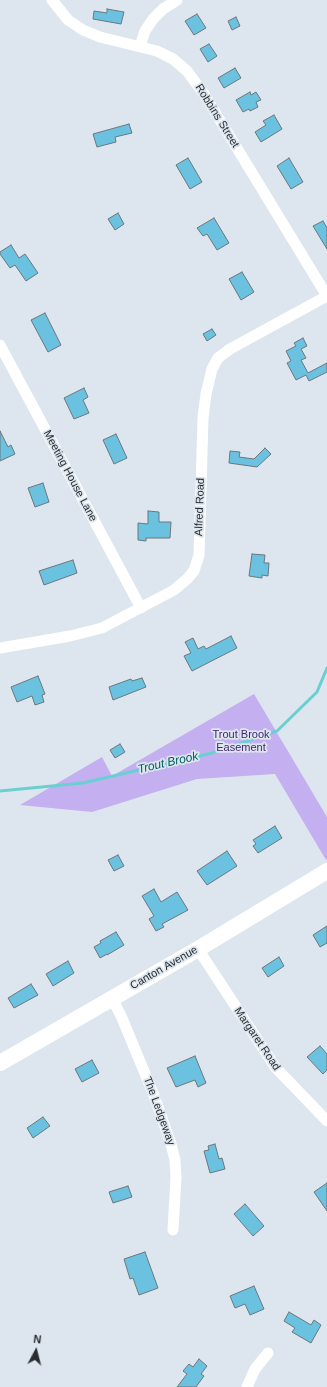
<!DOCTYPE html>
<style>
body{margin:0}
#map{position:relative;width:327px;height:1387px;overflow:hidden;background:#dde6ee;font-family:Arial,sans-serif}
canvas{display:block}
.north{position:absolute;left:16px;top:1331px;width:40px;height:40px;-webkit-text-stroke:3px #dde6ee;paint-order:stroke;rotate:7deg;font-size:11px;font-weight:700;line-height:16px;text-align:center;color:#292d30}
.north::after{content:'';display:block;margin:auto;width:14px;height:18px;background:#292d30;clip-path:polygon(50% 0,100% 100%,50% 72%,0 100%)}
</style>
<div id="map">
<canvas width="327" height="1387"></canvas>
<div class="north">N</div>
</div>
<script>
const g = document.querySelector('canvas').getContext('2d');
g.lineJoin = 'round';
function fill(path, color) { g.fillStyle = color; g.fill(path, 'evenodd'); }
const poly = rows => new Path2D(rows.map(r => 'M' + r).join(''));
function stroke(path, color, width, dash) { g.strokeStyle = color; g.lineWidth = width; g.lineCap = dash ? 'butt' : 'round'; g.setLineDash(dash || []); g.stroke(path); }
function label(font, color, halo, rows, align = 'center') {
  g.font = font + ' Arial,sans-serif'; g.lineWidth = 3.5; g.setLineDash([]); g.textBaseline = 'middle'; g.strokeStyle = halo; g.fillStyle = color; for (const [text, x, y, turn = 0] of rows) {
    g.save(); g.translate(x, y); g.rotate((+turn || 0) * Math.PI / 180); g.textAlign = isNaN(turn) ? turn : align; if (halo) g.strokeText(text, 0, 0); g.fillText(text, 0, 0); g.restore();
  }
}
const green = poly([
 [254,694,327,817,327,859,326,860,275,774,197,779,92,812,20,805,102,757,112,776]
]);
const stream = poly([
 [0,791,83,783,212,753,277,731,317,692,327,668]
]);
const building = poly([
 [107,9,124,12,121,24,93,19,94,11,107,13,107,9],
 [197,14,206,28,194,35,185,21,197,14],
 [236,17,240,26,232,30,228,21,236,17],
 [209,44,217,56,208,62,200,49,209,44],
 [235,68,241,78,224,88,218,78,235,68],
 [250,92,251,95,256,92,261,100,256,102,258,107,250,111,249,109,243,112,236,100,250,92],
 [274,115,282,129,261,142,255,132,266,125,263,121,274,115],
 [129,124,132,133,115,137,116,142,97,147,93,134,129,124],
 [188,158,202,182,190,189,176,165,188,158],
 [289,158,303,182,291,189,277,166,289,158],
 [118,213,124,224,115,230,108,219,118,213],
 [214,218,229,243,217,250,207,234,203,236,197,228,214,218],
 [323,221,327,228,327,249,313,226,323,221],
 [11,245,19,258,25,254,38,273,26,281,15,265,10,268,0,254,0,252,11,245],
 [242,272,254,292,241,300,229,279,242,272],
 [45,313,61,345,48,352,31,320,45,313],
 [212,329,216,335,207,341,203,334,212,329],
 [303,338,307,346,301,349,306,358,301,360,308,373,327,363,327,372,309,381,306,375,296,380,287,363,291,361,286,351,296,346,294,343,303,338],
 [84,388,88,397,83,400,89,413,74,419,64,398,84,388],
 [0,431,8,447,11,445,15,454,0,461,0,431],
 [116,434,127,458,114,464,103,440,116,434],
 [265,448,271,454,257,467,229,463,230,451,240,452,239,457,254,459,265,448],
 [43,483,49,502,35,507,28,488,43,483],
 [148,511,159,512,159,522,171,522,170,538,146,538,146,541,138,540,138,523,148,524,148,511],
 [252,554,265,555,264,563,269,563,268,576,262,575,262,578,249,576,252,554],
 [73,560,77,573,44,585,39,571,73,560],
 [231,636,237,648,192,671,184,656,191,653,185,642,193,638,198,649,204,646,206,649,231,636],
 [38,676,45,694,42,695,44,702,35,705,32,696,17,702,11,687,38,676],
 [142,678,146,687,113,700,109,687,131,679,132,681,142,678],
 [120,744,125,752,115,758,110,750,120,744],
 [275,826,282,838,258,853,253,846,256,844,253,840,275,826],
 [227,851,237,866,207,885,197,871,227,851],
 [118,855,124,866,114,871,108,860,118,855],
 [154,889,161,902,177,892,188,910,162,924,164,927,156,931,149,919,154,916,142,896,154,889],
 [327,926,327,943,320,947,313,935,327,926],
 [116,932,124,945,107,955,107,954,100,958,94,947,101,943,100,941,116,932],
 [279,957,284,966,268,977,262,968,279,957],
 [68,961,74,973,53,986,46,974,68,961],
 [31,984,38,995,14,1008,8,998,31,984],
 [320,1046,327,1054,327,1070,323,1074,307,1057,320,1046],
 [195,1056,206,1083,198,1087,195,1080,176,1087,167,1068,195,1056],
 [92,1060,99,1073,82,1082,75,1069,92,1060],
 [43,1117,50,1126,33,1138,27,1128,43,1117],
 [215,1144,219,1159,222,1158,225,1169,210,1173,204,1151,209,1150,208,1146,215,1144],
 [327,1183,327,1211,314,1192,327,1183],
 [128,1186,132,1197,113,1203,109,1192,128,1186],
 [245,1204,264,1226,253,1236,234,1214,245,1204],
 [145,1252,158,1288,139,1295,133,1278,130,1279,124,1259,145,1252],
 [254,1286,264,1309,250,1315,245,1304,235,1308,230,1296,254,1286],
 [289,1312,311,1325,314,1320,321,1325,311,1343,292,1332,295,1328,284,1321,289,1312],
 [199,1359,207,1366,201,1374,204,1376,196,1387,177,1387,187,1374,183,1371,189,1364,193,1367,199,1359]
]);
const minor = poly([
 [52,0,68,20,83,30,100,37,157,51,173,59,187,71,204,94,327,296],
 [140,46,145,31,153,19,163,9,177,0],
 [0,345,141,608],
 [0,648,70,636,102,628,174,590,186,580,194,571,199,555,203,418,206,394,212,369,218,358,230,349,327,296],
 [198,949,276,1068,327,1121],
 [112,998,122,1018,153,1093,171,1144,175,1160,176,1177,173,1230],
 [247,1387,255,1369,268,1353]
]);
const secondary = poly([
 [0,1063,198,949,327,871]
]);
const streetNames = [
 ["Robbins Street",217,116,58],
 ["Meeting House Lane",70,476,62],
 ["Alfred Road",200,507,-88],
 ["Canton Avenue",164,968,-30],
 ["Margaret Road",257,1039,56],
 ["The Ledgeway",159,1111,70]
];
const parkNames = [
 ["Trout Brook",241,735],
 ["Easement",241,748]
];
const waterNames = [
 ["Trout Brook",168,763,-13]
];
fill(green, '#c4b0f0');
stroke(stream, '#6acfd1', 3);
fill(building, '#6ac2e0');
stroke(building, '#6c777b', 1);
stroke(minor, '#fff', 11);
stroke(secondary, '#fff', 16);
label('11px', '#292d30', '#dde6ee', streetNames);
label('11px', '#432570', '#dde6ee', parkNames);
label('italic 12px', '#005e5f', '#dde6ee', waterNames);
</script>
